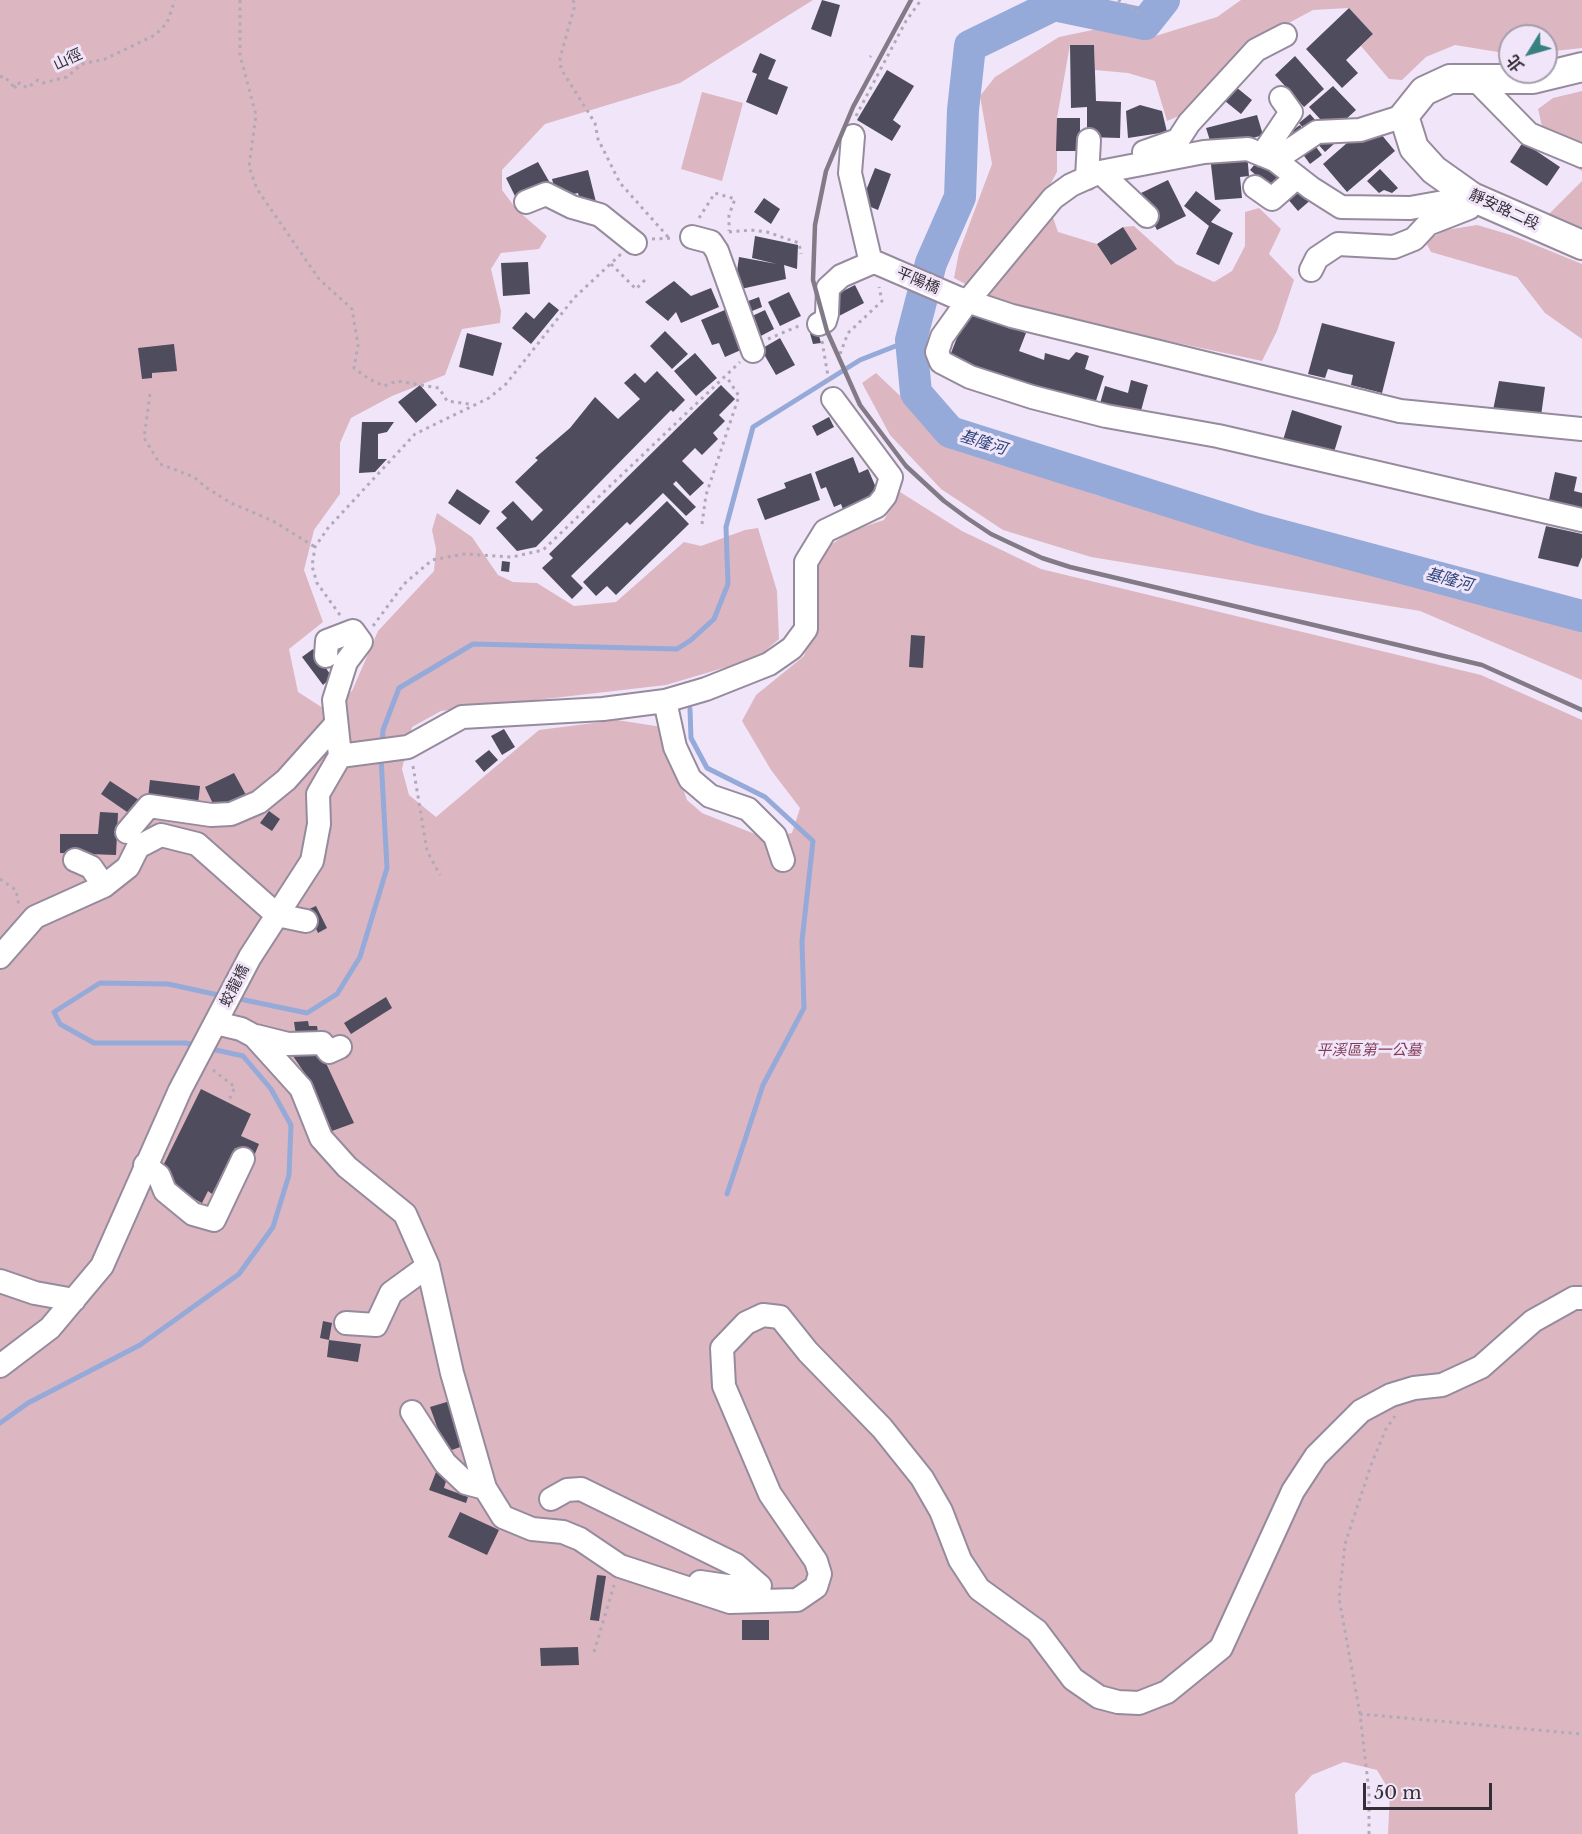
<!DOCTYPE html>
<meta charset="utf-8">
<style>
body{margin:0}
#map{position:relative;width:1582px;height:1834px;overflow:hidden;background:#f1e6f9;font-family:"Libre Baskerville","Noto Sans TC",serif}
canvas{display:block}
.north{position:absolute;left:1498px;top:24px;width:60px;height:60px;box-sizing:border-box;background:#f1e6f9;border:2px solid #a59dab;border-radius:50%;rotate:233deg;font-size:16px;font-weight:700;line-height:24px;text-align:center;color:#342f36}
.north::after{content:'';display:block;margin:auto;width:21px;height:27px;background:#388181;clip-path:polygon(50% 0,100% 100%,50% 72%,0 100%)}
.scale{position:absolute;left:1363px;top:1783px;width:129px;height:27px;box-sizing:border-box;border:3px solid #342f36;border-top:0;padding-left:8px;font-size:18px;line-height:21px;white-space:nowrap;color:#342f36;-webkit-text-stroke:4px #f1e6f9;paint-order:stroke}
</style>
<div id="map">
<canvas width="1582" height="1834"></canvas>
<div class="north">北</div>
<div class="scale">50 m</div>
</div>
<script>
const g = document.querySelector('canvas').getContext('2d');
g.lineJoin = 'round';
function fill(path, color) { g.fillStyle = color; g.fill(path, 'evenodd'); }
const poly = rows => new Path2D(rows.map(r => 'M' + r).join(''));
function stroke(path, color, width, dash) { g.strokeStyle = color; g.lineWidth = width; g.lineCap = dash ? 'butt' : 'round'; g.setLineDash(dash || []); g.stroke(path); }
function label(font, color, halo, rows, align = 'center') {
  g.font = font + ' "Libre Baskerville","Noto Sans TC",serif'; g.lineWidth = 6; g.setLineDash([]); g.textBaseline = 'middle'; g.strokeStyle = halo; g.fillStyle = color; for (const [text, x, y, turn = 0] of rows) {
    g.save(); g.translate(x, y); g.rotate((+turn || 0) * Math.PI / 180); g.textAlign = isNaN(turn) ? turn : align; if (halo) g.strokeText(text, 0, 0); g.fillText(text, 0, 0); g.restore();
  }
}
const green = poly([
 [0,0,813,0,680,83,545,124,502,170,502,190,517,210,547,236,539,249,501,253,491,269,501,311,500,323,462,329,445,375,392,396,351,418,340,443,340,494,314,530,304,570,323,622,289,649,298,692,323,708,352,691,378,631,434,571,436,549,432,530,437,513,472,537,498,575,513,582,537,583,574,606,616,602,684,542,701,546,745,530,758,528,777,591,779,639,757,658,666,685,441,711,412,727,402,769,409,795,436,817,539,730,617,720,662,727,687,800,702,813,765,838,792,833,800,808,771,770,742,721,756,695,804,656,815,620,816,560,829,546,851,531,884,520,900,492,962,531,1041,569,1481,675,1582,720,1582,1834,1388,1834,1390,1792,1377,1770,1344,1762,1312,1775,1295,1794,1298,1834,0,1834],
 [1241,0,1582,0,1582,48,1546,52,1546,36,1510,36,1510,54,1455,45,1426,57,1402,80,1389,79,1361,46,1373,34,1349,8,1313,10,1261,38,1222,69,1179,116,1167,121,1155,81,1128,73,1095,70,1094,45,1070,45,1057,118,1057,172,1045,194,1058,232,1097,244,1111,265,1136,249,1123,227,1134,226,1176,264,1214,282,1232,271,1245,246,1245,212,1259,208,1281,229,1269,254,1294,280,1277,331,1262,361,1009,307,954,278,959,252,992,164,980,96,995,77,1059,37,1102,28,1149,38,1217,17],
 [1582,91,1582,171,1548,152,1538,109,1553,98],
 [702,92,743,103,722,181,681,169],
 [1582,181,1582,236,1547,216],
 [1477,225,1511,235,1582,264,1582,339,1545,313,1517,277,1431,252,1425,241,1446,230],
 [876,373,951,444,1096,495,1582,626,1582,680,1420,611,1091,557,1003,530,941,489,890,435,862,383]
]);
const stream = poly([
 [690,709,691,738,707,768,765,797,813,841,802,941,804,1008,763,1085,727,1194],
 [382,744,383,730,399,688,473,644,677,649,691,640,714,619,728,584,726,527,753,427,860,360,911,340],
 [235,998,307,1013,337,994,360,957,387,868,381,757],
 [198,1046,186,1043,94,1043,60,1024,54,1012,100,983,168,984,223,996],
 [0,1423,28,1403,140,1345,239,1274,273,1227,289,1175,291,1125,271,1089,243,1056,207,1048]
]);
const river = poly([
 [1164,0,1145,24,1054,5,970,46,963,110,960,197,931,263,911,340,916,393,950,432,1257,529,1582,616]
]);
const building = poly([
 [822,0,840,5,831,37,811,29],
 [1349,8,1373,34,1346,60,1358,73,1342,88,1306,49],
 [1070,45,1094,45,1096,101,1121,102,1120,138,1087,137,1087,107,1071,108],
 [760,53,776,60,768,79,788,87,777,115,746,102,757,74,752,72],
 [1295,56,1324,89,1304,107,1275,75],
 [887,70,914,86,893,120,901,126,892,141,857,120],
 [1231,83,1252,100,1241,114,1220,97],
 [1333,86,1356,110,1332,132,1309,107],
 [1140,105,1162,111,1167,132,1128,138,1126,111],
 [1310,114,1335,143,1325,152,1299,123],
 [1257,115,1263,135,1213,150,1206,128],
 [1057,118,1080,118,1080,151,1056,151],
 [1371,122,1395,151,1347,192,1323,164],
 [1300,125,1322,155,1310,164,1296,145,1281,139],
 [1523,142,1560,167,1547,186,1510,162],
 [1247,153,1249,176,1240,177,1242,198,1215,200,1210,156],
 [1254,153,1281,177,1271,188,1250,170,1255,164,1249,159],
 [538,162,550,183,517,200,506,178],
 [875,168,891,174,878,210,861,203],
 [1380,169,1398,188,1392,193,1384,190,1379,193,1367,181],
 [588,170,596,202,581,205,578,193,557,198,552,179],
 [1168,180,1186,216,1157,230,1139,194],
 [1301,184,1313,198,1298,211,1286,197],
 [1196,191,1221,210,1211,222,1233,233,1219,265,1196,254,1209,226,1184,206],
 [764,198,780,209,771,224,754,212],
 [1123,227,1137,249,1111,265,1097,244],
 [755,236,798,245,797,269,784,265,786,279,741,289,736,278,739,257,777,264,752,258],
 [528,262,530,294,503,296,501,263],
 [674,281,691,296,711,288,719,307,681,323,676,312,668,321,645,302],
 [855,285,864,303,839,316,829,298],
 [789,292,801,316,780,326,768,302],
 [759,297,762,307,747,313,743,303],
 [549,302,559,310,531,344,512,328,526,312,534,319],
 [732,307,743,349,725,357,719,343,712,345,701,320],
 [765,310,774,329,757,338,748,318],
 [968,310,1026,333,1019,351,1044,360,1045,353,1069,360,1076,352,1089,356,1085,369,1104,376,1094,407,949,358],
 [1322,323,1395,342,1382,393,1351,385,1353,375,1343,373,1328,369,1325,378,1308,374],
 [817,328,821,343,813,344,809,330],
 [665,331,688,354,672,369,650,346],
 [467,333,502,343,493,376,459,367],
 [780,338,795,365,776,375,761,349],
 [174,344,177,371,152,373,152,378,142,379,138,348],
 [695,353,717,378,696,396,674,371],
 [657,371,685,400,673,412,671,410,536,547,517,551,496,528,507,518,501,512,513,501,532,521,543,510,515,482,538,460,535,458,570,428,595,397,618,419,640,399,624,383,635,373,645,383],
 [1131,380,1148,385,1139,418,1099,407,1105,386,1128,393],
 [1499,381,1545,387,1541,416,1493,410],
 [420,385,437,405,416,423,398,402],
 [721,385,735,399,719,415,725,421,713,433,718,439,702,455,695,448,682,461,704,483,690,496,676,481,673,484,696,507,686,516,663,493,630,525,627,522,571,576,583,588,572,599,542,568,553,558,549,554],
 [1292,410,1342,426,1331,462,1281,447],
 [829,417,834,427,817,436,812,426],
 [362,422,394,422,387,432,378,434,378,459,387,459,375,472,359,473],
 [853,457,859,473,868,469,880,497,844,512,841,504,834,507,826,487,821,489,815,472],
 [1555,472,1577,477,1574,491,1582,493,1582,517,1547,509],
 [811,473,820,500,765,520,757,499,786,488,784,483],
 [457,489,490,511,480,525,448,503],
 [667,501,689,524,616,595,607,586,596,596,583,582],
 [1546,526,1582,534,1582,557,1578,567,1538,558],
 [502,561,510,562,509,572,501,571],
 [911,635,925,636,923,668,909,667],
 [313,649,332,677,323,685,302,657],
 [504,729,515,747,502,755,491,736],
 [489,750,498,760,484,772,475,761],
 [234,773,246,795,216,810,205,787],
 [150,780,200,786,198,804,148,798],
 [110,781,139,800,130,814,101,794],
 [269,811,280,819,272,831,260,823],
 [100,812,118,813,116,855,60,853,60,834,98,834],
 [316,906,327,928,318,933,307,910],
 [386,997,392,1008,351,1034,344,1023],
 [308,1021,309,1026,317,1026,319,1039,297,1042,294,1022],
 [318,1046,354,1123,332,1131,310,1081,293,1056],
 [201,1089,251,1114,241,1136,259,1144,254,1156,235,1148,212,1194,208,1191,202,1203,164,1183,162,1168],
 [323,1321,332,1323,329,1340,320,1338],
 [329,1340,361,1344,358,1362,327,1357],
 [450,1401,466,1445,446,1452,430,1407],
 [438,1467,449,1471,444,1488,468,1497,466,1503,429,1490],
 [460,1512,499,1530,487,1555,448,1537],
 [597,1575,606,1576,599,1621,590,1620],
 [742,1620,769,1620,769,1640,742,1640],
 [578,1647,579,1665,541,1666,540,1648]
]);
const path = poly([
 [240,0,240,55,256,115,249,167,257,189,319,279,352,309,358,345,354,368,369,379,384,386,397,381,439,388,447,401,469,404],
 [573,0,575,5,560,58,561,69,595,123,598,139,620,183,669,238],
 [1118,0,1139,13],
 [870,57,871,56],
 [0,77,4,76,16,89,14,85,20,83,27,88,38,80,43,83,67,77,82,64,105,59,155,35,167,23,175,0],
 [856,116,906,21,921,0],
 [699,218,715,193,735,199,729,215,729,231],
 [729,232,751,230,767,232,799,243,801,254],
 [652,239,673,238],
 [611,264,636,289,648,277],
 [768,339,801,325],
 [822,341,829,382],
 [840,354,848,333,882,301,879,287],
 [150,394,144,438,160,464,194,477,207,488,231,503,273,521,315,547],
 [702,524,706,495,739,396,726,376],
 [340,615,317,583,312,566,315,547,328,528,415,434,489,398,506,384,574,298,621,254],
 [373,626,404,584,432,560,464,554,512,557,543,550,740,362],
 [413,766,427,851,440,875],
 [0,879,16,890,19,906],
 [213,1070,235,1087,228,1102],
 [594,1652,614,1585],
 [1360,1714,1339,1598,1345,1544,1371,1465,1386,1429,1395,1416],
 [1369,1834,1369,1792,1360,1714,1582,1734]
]);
const minor = poly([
 [1476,80,1529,134,1582,156],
 [853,136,850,173,871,263],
 [1144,152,1178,140,1189,123,1256,50,1285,35],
 [1262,155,1291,112,1281,98],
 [1275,160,1317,132,1360,130,1404,116],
 [1100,172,1147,216],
 [1087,178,1089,140],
 [1255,187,1272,199,1297,177],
 [1472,197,1410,208,1341,207,1311,188,1275,160,1248,149,1204,152,1100,172,1071,185,1053,198,967,302,942,337,937,352,941,362,970,377,1032,397,1106,416,1218,436,1582,520],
 [526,202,546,194,572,207,600,215,635,243],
 [692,237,711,242,717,251,753,351],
 [1311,270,1317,258,1338,244,1394,247,1414,239,1428,224,1469,208],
 [819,324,825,321,827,314,828,288,841,276,871,263,877,263,958,298,1012,316,1400,411,1582,429],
 [665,701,675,747,690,779,710,796,748,809,775,836,783,860],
 [340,756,408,747,462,717,603,709,665,701,706,689,769,664,792,648,806,629,806,562,825,531,877,506,885,496,891,477,833,399],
 [127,832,149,806,211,815,231,814,259,802,286,780,336,724],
 [75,860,91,867,104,886],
 [0,957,35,917,104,886,128,867,138,847,161,835,197,844,277,915,306,921],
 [216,1023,241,1029,254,1036,301,1088,321,1138,347,1167,405,1214,428,1266,452,1373,485,1488,503,1517,532,1529,563,1532,580,1539,620,1566,730,1602,797,1600,816,1587,820,1574,816,1561,770,1494,724,1386,722,1348,746,1323,763,1315,780,1317,808,1352,882,1428,922,1478,941,1511,960,1560,979,1589,1037,1631,1073,1679,1099,1697,1118,1702,1139,1703,1167,1692,1221,1648,1293,1491,1316,1456,1361,1411,1391,1395,1414,1388,1442,1385,1481,1367,1533,1321,1574,1298,1582,1298],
 [256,1036,288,1044,322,1043,329,1052,340,1047],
 [145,1165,159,1176,165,1191,193,1214,214,1220,243,1159],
 [0,1281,35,1293,74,1300],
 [346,1323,376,1325,391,1293,428,1266],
 [0,1366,50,1328,102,1266,180,1090,250,957,312,861,319,824,318,794,340,756,334,700,346,662,361,642,353,631,327,641,326,656],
 [412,1412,445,1463,466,1483,485,1488],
 [551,1499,567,1490,581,1489,736,1565,760,1586,727,1586,700,1582]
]);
const major = poly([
 [1582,67,1533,79,1450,79,1424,91,1404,116,1414,148,1434,170,1472,197,1582,245]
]);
const rail = poly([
 [911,0,853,107,826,171,815,225,813,280,827,331,860,405,906,466,944,501,967,518,991,534,1042,558,1070,567,1482,665,1582,710]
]);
const streetNames = [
 ["山徑",68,60,-25],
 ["靜安路二段",1504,210,25],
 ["平陽橋",918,281,23],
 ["蛟龍橋",235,986,-63]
];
const parkNames = [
 ["平溪區第一公墓",1369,1051]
];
const waterNames = [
 ["基隆河",983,443,17],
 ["基隆河",1449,580,15]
];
fill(green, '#dcb7c1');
stroke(stream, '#95aad8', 5);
stroke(river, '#95aad8', 32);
fill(building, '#4e4c5d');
stroke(minor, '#968b9d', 26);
stroke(major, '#968b9d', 32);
stroke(path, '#b2a9b8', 3, [3, 4.5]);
stroke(minor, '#fff', 22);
stroke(major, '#fff', 28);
stroke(rail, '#827a86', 4.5);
label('15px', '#342f36', '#f1e6f9', streetNames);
label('italic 15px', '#833d56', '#f1e6f9', parkNames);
label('italic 16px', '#2e457e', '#f1e6f9', waterNames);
</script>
